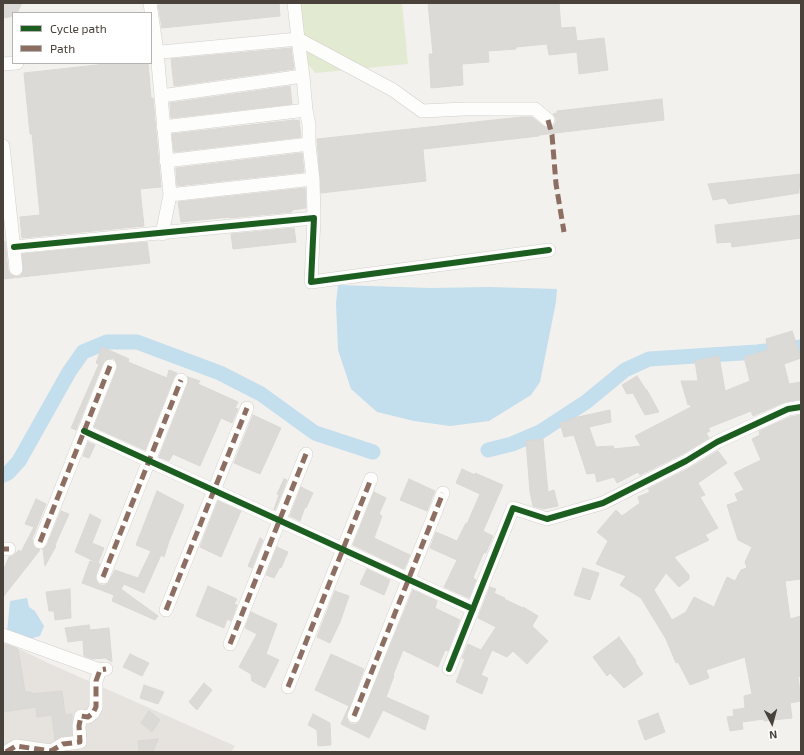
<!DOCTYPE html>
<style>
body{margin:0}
#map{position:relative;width:804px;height:755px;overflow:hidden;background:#f3f1ee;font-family:"Exo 2",sans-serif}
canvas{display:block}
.frame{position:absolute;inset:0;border:4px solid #49423a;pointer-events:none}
.legend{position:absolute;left:12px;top:12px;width:140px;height:52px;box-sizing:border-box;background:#fff;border:1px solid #b6b3b0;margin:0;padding:5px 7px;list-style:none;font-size:12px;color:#49423a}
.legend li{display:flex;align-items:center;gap:8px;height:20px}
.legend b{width:20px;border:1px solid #b6b3b0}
.north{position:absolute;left:752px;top:703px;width:40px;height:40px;-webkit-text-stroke:3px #fff;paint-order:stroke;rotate:174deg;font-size:11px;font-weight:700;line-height:16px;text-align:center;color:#49423a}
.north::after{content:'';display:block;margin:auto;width:14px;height:18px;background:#49423a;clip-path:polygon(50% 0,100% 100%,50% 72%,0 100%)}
</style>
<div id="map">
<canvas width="804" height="755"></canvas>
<div class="frame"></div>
<ul class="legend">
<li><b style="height:5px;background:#1b5e20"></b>Cycle path</li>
<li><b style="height:5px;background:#8d6e63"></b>Path</li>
</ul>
<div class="north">N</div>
</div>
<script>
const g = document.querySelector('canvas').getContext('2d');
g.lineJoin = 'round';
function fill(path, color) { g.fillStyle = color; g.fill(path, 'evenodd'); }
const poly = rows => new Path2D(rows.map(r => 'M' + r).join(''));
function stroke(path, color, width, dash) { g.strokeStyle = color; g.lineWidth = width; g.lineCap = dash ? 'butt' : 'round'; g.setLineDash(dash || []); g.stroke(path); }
const residential = poly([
 [3,641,48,663,235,746,231,752,3,752]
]);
const green = poly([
 [298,3,402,3,408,64,315,73,308,64]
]);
const water = poly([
 [338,285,431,288,489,287,557,289,556,302,540,382,531,395,489,421,450,426,414,421,377,412,351,389,338,350,336,303],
 [27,598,29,607,35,611,44,626,40,636,33,638,32,641,7,632,10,601]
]);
const canal = poly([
 [488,450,512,444,540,432,586,402,625,370,649,359,757,352,801,347],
 [3,475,8,473,19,461,69,372,83,352,107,342,137,342,220,373,261,394,315,433,373,452]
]);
const building = poly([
 [3,3,22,3,17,13,13,13,13,16,5,18,3,10,3,3],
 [178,3,279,3,280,16,162,28,158,5,178,3],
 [428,3,559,3,561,28,575,27,577,41,604,38,608,70,579,74,577,52,549,55,547,44,516,47,516,49,488,51,489,62,462,64,463,85,431,88,429,54,433,54,428,3],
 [291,48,294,69,174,86,171,59,291,48],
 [115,63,148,63,151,98,153,98,161,187,140,189,144,226,22,238,20,217,40,215,32,134,30,134,24,73,115,63],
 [290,86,292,104,171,118,170,103,290,86],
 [662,99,664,120,539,135,539,136,424,149,423,150,426,181,321,193,317,139,522,117,532,117,543,126,550,128,554,125,556,122,556,118,553,114,557,113,557,111,662,99],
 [294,120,294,121,299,120,301,137,174,152,172,134,294,120],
 [302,153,304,172,177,186,176,168,302,153],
 [801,174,801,188,799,188,799,193,729,204,725,198,713,200,708,184,801,174],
 [305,188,306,208,292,210,292,212,229,218,229,217,181,222,178,202,305,188],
 [801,215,801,238,732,247,731,242,717,243,715,225,801,215],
 [294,228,296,242,233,249,231,234,294,228],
 [3,241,5,241,8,270,10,274,16,277,20,276,23,272,22,254,147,242,150,263,3,279,3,241],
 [792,331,801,358,784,364,789,384,801,382,801,399,785,402,753,416,751,411,708,428,710,431,706,433,709,438,682,454,640,475,638,472,617,483,614,477,597,482,595,473,587,474,574,435,564,437,560,423,570,421,569,419,610,410,611,422,589,427,596,447,613,446,614,449,641,446,635,436,691,407,690,404,688,405,681,381,698,381,695,361,719,356,725,391,750,381,744,357,768,350,766,339,792,331],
 [102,347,129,359,128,362,167,378,169,370,177,373,174,377,145,450,94,427,117,369,116,361,113,358,105,360,103,363,76,430,71,428,99,364,96,363,102,347],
 [637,376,646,390,647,390,659,412,645,415,633,393,627,394,622,385,637,376],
 [188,377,200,381,198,384,238,402,235,408,238,409,232,423,221,418,200,466,173,454,169,461,159,457,188,383,188,377],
 [253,415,281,428,260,474,234,463,253,415],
 [801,415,801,579,785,581,790,619,801,616,801,676,798,677,801,701,790,703,792,718,764,721,764,719,742,722,743,729,730,731,727,717,734,716,733,710,745,708,744,696,752,694,745,657,706,670,709,678,690,685,678,662,676,663,666,639,641,598,620,585,626,576,596,564,608,541,597,532,616,510,622,516,640,503,638,497,650,492,648,489,690,468,718,451,727,463,698,483,705,495,700,497,718,528,705,535,709,540,674,557,689,575,689,579,679,587,666,573,654,590,672,620,686,612,694,597,714,607,727,577,735,581,741,570,747,568,745,562,752,547,738,540,727,505,738,501,735,494,744,490,734,473,761,460,752,439,760,435,759,431,790,417,801,415],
 [543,439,548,492,554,490,558,506,543,509,533,506,530,492,526,441,543,439],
 [88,442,95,445,89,458,83,456,88,442],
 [462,469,475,475,475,473,503,485,483,531,493,536,486,553,484,552,474,575,473,578,476,580,469,598,444,587,457,560,430,548,436,532,457,541,466,523,467,524,480,494,456,483,462,469],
 [284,479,287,480,275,510,274,509,279,495,277,494,284,479],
 [409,479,435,491,427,511,400,500,409,479],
 [301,487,313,493,306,508,305,507,300,521,290,516,301,487],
 [157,491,184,505,169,541,164,557,161,555,144,593,124,584,121,589,158,616,155,620,112,601,114,595,82,583,90,561,100,564,95,578,97,582,100,585,105,585,108,583,115,570,138,578,151,551,136,545,157,491],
 [374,492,386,498,379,514,382,516,374,538,410,555,404,569,353,545,374,492],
 [36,499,46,504,32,539,34,547,40,550,3,597,3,571,9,557,13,556,19,550,21,552,34,527,25,524,36,499],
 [218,501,241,511,221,557,200,547,218,501],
 [61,511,69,514,55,545,56,546,45,566,43,549,47,545,61,511],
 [90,514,101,520,92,543,104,548,98,563,75,552,90,514],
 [260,538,263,540,252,568,248,566,260,538],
 [277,547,288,552,281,568,280,567,274,578,266,575,277,547],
 [583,568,599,573,590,600,574,595,583,568],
 [367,569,390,580,384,595,360,584,367,569],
 [208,586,237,599,234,604,237,605,231,621,227,619,224,628,196,616,208,586],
 [490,587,496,589,494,593,505,598,504,599,523,608,523,607,538,616,532,626,548,641,527,664,513,651,507,657,492,650,481,675,488,678,482,694,456,682,465,659,462,658,468,644,481,650,496,627,478,618,490,587],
 [70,589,71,618,55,620,54,611,49,611,46,592,70,589],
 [413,590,437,601,435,608,460,620,448,651,445,650,438,667,403,650,393,675,394,676,386,697,429,716,425,730,383,710,369,738,341,724,349,706,315,690,331,654,364,669,346,717,348,721,351,724,356,724,359,722,413,590],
 [335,591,349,596,340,622,330,643,317,637,335,591],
 [251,612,277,624,266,654,279,660,265,688,252,681,251,674,239,667,257,634,245,628,251,612],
 [89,625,90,630,109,628,112,662,105,658,93,659,84,656,83,640,68,642,65,628,89,625],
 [619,637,636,661,635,662,643,674,624,688,610,673,607,676,593,657,619,637],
 [3,644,18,649,25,692,31,692,31,694,62,691,65,715,72,714,72,735,62,736,55,740,52,715,37,717,36,707,3,712,3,644],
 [130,654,149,663,142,676,123,667,130,654],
 [204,683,212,690,197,710,189,702,204,683],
 [144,685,164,692,158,704,140,698,144,685],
 [149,711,160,720,152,732,141,723,149,711],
 [658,713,665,732,645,740,638,721,658,713],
 [313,714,330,723,331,745,318,746,317,730,308,725,313,714],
 [158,739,153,752,139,752,138,741,158,739]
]);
const minor = poly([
 [150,3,157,52,170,195,162,234],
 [294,3,298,39,393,90,422,111,464,109,535,109,548,120],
 [151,53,298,39,303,76],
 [3,64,17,63],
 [161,96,303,76,306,110],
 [163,127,306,110,309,125,309,144],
 [3,146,16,269],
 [166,161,309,144,313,179],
 [170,195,313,179,314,218],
 [14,247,314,218,311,282,549,250],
 [84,431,473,609],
 [40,542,110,366],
 [3,549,9,549],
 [103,577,181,380],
 [166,610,247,408],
 [3,635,100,670,106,669],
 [230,644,306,454],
 [449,669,513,508,547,519,603,503,686,461,717,442,788,409,801,407],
 [288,687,371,479],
 [354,716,443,493],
 [6,752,16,746,51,751,63,744,80,742,79,726,81,716,88,717,93,713,96,707,96,681,100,670]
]);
const quiet = poly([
 [548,120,552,135,556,184,564,232],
 [40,542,110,366],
 [3,549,9,549],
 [103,577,181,380],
 [166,610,247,408],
 [230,644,306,454],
 [288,687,371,479],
 [354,716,443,493],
 [6,752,16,746,51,751,63,744,80,742,79,726,81,716,88,717,93,713,96,707,96,681,100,670,106,669]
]);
const cycleway = poly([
 [14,247,314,218,311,282,549,250],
 [84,431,473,609],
 [449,669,513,508,547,519,603,503,686,461,717,442,788,409,801,407]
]);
fill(residential, '#e6e2dd');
fill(green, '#e2ead1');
fill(water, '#c3deec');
stroke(canal, '#c3deec', 15);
fill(building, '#dcdad6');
stroke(building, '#dbd8d4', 1);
stroke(minor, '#d1cfcc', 14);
stroke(minor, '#fdfdfc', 13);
stroke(quiet, '#8d6e63', 5, [10, 5]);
stroke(cycleway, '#1b5e20', 6);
</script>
